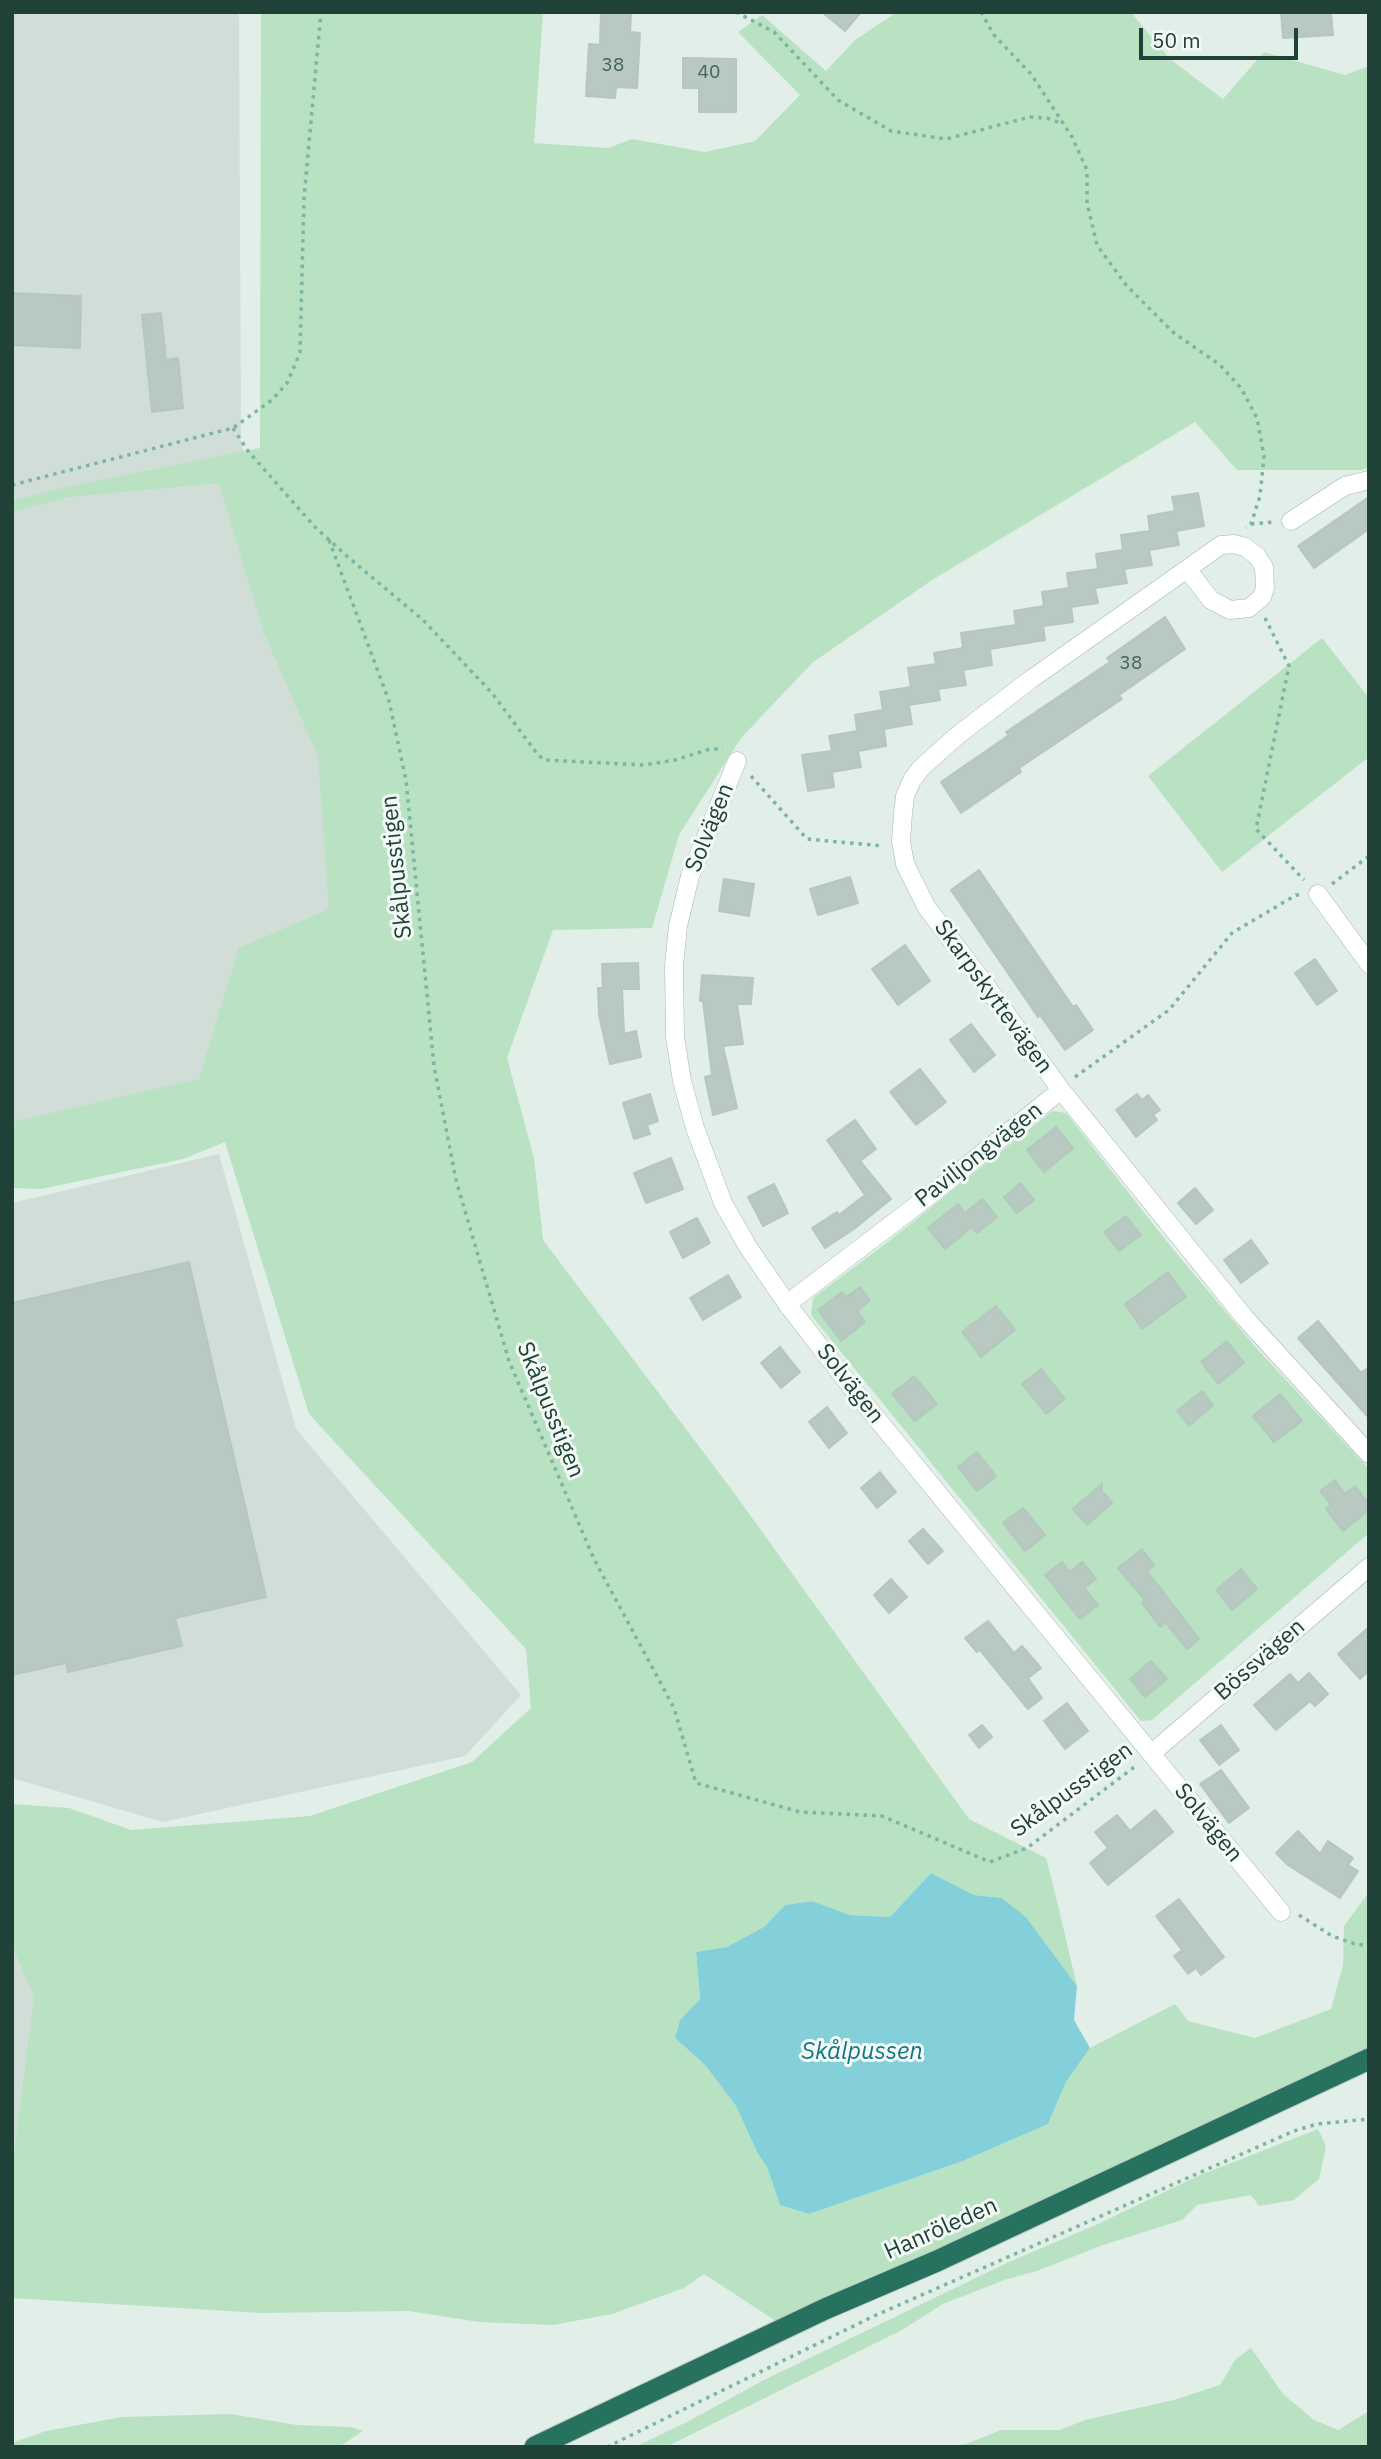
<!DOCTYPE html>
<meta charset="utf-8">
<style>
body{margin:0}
#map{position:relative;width:1381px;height:2459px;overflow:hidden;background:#e2eee8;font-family:"IBM Plex Sans",sans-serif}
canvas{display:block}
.frame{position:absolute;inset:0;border:14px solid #1f4137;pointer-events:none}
.scale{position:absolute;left:1139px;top:28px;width:159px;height:32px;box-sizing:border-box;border:4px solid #1f4137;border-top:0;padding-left:9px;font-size:21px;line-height:24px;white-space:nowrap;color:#1f4137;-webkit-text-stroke:5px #f3faf6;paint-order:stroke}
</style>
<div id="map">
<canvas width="1381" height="2459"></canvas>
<div class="frame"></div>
<div class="scale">50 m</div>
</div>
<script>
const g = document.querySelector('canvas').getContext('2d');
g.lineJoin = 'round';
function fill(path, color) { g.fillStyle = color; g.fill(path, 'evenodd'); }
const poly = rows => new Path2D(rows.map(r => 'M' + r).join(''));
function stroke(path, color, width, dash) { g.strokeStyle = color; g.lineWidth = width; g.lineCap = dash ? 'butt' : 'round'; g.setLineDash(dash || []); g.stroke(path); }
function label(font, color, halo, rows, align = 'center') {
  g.font = font + ' "IBM Plex Sans",sans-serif'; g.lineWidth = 6; g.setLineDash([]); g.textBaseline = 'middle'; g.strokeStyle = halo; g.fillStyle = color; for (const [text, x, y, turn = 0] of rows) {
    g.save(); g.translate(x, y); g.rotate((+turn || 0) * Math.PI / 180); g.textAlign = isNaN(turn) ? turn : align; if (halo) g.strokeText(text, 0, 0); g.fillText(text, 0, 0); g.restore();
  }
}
const built = poly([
 [12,12,239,12,241,444,345,755,377,1087,12,1164],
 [219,1154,296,1429,521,1695,465,1756,163,1822,12,1778,12,1203],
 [12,1946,34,1997,12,2165]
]);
const green = poly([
 [261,12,543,12,534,143,608,148,632,139,705,152,755,141,800,95,738,32,762,15,826,71,855,40,897,12,1134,12,1134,16,1170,59,1223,99,1264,52,1345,75,1369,66,1369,467,1362,470,1237,470,1195,422,932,580,812,663,741,738,679,835,652,928,553,930,507,1058,534,1158,543,1240,732,1490,969,1819,1046,1858,1056,1897,1077,1986,1026,1917,1002,1898,974,1895,931,1873,890,1917,850,1915,812,1901,785,1905,764,1927,727,1947,696,1952,700,2000,680,2020,675,2038,705,2065,736,2106,758,2154,767,2167,780,2205,809,2214,963,2161,1048,2124,1066,2082,1090,2048,1175,2004,1188,2021,1255,2038,1331,2009,1343,1965,1344,1926,1369,1892,1369,2051,782,2325,704,2274,684,2288,612,2314,553,2325,479,2322,409,2311,261,2313,12,2298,12,2165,34,1997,12,1946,12,1804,69,1808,131,1830,310,1816,472,1762,531,1708,526,1649,309,1414,225,1142,183,1159,41,1189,12,1188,12,1122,199,1079,239,948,329,909,318,756,264,633,219,483,69,497,12,512,12,501,71,486,260,448],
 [1322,638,1369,698,1369,757,1222,872,1148,776],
 [1052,1111,1066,1113,1171,1247,1258,1350,1369,1469,1369,1533,1152,1720,1141,1721,811,1315,813,1298,889,1241],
 [1318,2129,1326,2146,1319,2179,1294,2200,1259,2206,1251,2195,1197,2205,1182,2220,1103,2245,1037,2271,1007,2279,943,2304,902,2330,666,2447,635,2447,689,2421,762,2381,1009,2262,1098,2224,1198,2176],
 [1251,2348,1283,2394,1314,2420,1338,2430,1369,2411,1369,2447,934,2447,966,2444,1001,2430,1060,2430,1085,2420,1174,2400,1220,2385,1235,2360],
 [230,2414,297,2425,351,2427,363,2431,339,2447,12,2447,12,2443,46,2431,122,2417]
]);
const water = poly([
 [931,1873,974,1895,1002,1898,1026,1917,1077,1986,1074,2020,1090,2048,1066,2082,1048,2124,963,2161,809,2214,780,2205,767,2167,758,2154,736,2106,705,2065,675,2038,680,2020,700,1999,696,1952,727,1947,764,1927,785,1905,812,1901,850,1915,890,1917]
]);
const building = poly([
 [601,12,631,12,630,32,640,33,637,88,616,87,615,98,586,96,589,44,600,45,601,12],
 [822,12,861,12,845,31,822,12],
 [1281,12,1331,12,1333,35,1283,38,1281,12],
 [683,58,736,59,736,112,699,112,699,88,683,88,683,58],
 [12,293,81,296,80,348,12,345,12,293],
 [161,313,166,360,178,358,183,408,152,412,142,315,161,313],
 [1198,493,1204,526,1176,531,1179,545,1149,550,1152,565,1124,569,1127,583,1095,588,1098,603,1071,607,1073,622,1043,626,1045,640,990,649,992,665,963,670,966,685,938,689,940,700,909,705,912,724,884,729,886,746,858,751,861,767,832,772,834,787,808,791,802,755,832,751,829,736,857,731,855,715,883,710,880,692,911,687,908,668,936,664,934,653,963,648,961,633,1016,625,1014,611,1044,606,1042,592,1069,588,1067,573,1098,569,1096,554,1123,550,1121,535,1150,531,1148,516,1175,511,1172,497,1198,493],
 [1369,497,1369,529,1314,568,1298,546,1369,497],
 [1165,617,1185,649,1119,695,1122,699,1019,768,1021,772,961,813,941,782,1009,735,1006,732,1110,662,1107,658,1165,617],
 [979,870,1073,1007,1076,1005,1093,1030,1065,1050,1040,1015,1038,1017,951,890,979,870],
 [850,877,858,903,818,915,810,889,850,877],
 [724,879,754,884,749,916,719,911,724,879],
 [905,945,930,981,898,1005,872,969,905,945],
 [1315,959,1337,991,1317,1005,1295,973,1315,959],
 [638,963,639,989,622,989,624,1034,636,1031,641,1057,610,1064,599,1015,598,988,603,988,602,964,638,963],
 [702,975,753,978,751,1004,737,1004,743,1044,723,1046,737,1108,713,1115,705,1077,712,1075,703,1001,700,1001,702,975],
 [971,1024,995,1055,974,1072,950,1040,971,1024],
 [920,1069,946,1102,916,1125,890,1092,920,1069],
 [650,1094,658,1121,647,1125,650,1134,634,1139,623,1103,650,1094],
 [1137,1094,1142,1100,1148,1095,1160,1110,1153,1115,1157,1120,1136,1137,1116,1110,1137,1094],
 [855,1120,876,1149,860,1161,891,1199,854,1229,825,1248,812,1228,837,1212,839,1215,865,1195,827,1140,855,1120],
 [1056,1127,1073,1148,1044,1172,1027,1150,1056,1127],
 [671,1158,683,1189,646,1203,634,1173,671,1158],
 [1020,1183,1034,1200,1017,1213,1004,1197,1020,1183],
 [774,1184,788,1213,763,1226,748,1197,774,1184],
 [1195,1188,1213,1210,1196,1224,1178,1203,1195,1188],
 [982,1199,997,1217,977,1233,972,1227,945,1249,928,1228,958,1204,965,1213,982,1199],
 [1126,1216,1141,1235,1119,1251,1104,1232,1126,1216],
 [697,1218,710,1243,683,1258,670,1232,697,1218],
 [1251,1240,1268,1263,1241,1283,1224,1260,1251,1240],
 [189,1262,266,1597,175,1618,182,1646,68,1672,66,1663,12,1675,12,1303,189,1262],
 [1168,1272,1186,1297,1142,1329,1125,1304,1168,1272],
 [728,1275,741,1297,703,1320,690,1298,728,1275],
 [860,1287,870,1300,857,1311,865,1322,841,1341,818,1310,842,1292,846,1297,860,1287],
 [996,1306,1015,1330,981,1357,962,1332,996,1306],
 [1318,1321,1361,1373,1369,1367,1369,1418,1298,1338,1318,1321],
 [1227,1341,1244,1363,1218,1384,1201,1362,1227,1341],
 [780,1347,800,1372,781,1388,761,1363,780,1347],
 [1041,1369,1065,1399,1046,1414,1022,1384,1041,1369],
 [914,1376,937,1404,915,1421,892,1394,914,1376],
 [1202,1391,1213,1405,1189,1426,1177,1411,1202,1391],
 [1280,1394,1302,1421,1274,1442,1253,1416,1280,1394],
 [827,1407,847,1433,829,1448,809,1422,827,1407],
 [977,1452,996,1476,977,1491,958,1467,977,1452],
 [880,1472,896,1492,877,1508,861,1488,880,1472],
 [1335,1480,1345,1494,1355,1486,1369,1504,1369,1510,1343,1531,1326,1509,1331,1505,1320,1491,1335,1480],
 [1102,1484,1102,1491,1112,1503,1087,1525,1073,1509,1102,1484],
 [1023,1508,1045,1535,1025,1551,1003,1523,1023,1508],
 [923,1529,943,1551,928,1564,909,1541,923,1529],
 [1142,1549,1154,1565,1147,1571,1199,1639,1187,1649,1166,1623,1160,1627,1142,1603,1145,1600,1118,1568,1142,1549],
 [1062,1562,1070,1572,1082,1562,1096,1579,1084,1588,1098,1605,1080,1619,1045,1575,1062,1562],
 [1241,1569,1257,1589,1232,1610,1216,1590,1241,1569],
 [891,1579,907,1597,889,1613,874,1595,891,1579],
 [988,1621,1014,1653,1022,1646,1041,1668,1028,1678,1042,1698,1028,1709,980,1650,977,1652,965,1638,988,1621],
 [1369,1627,1369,1670,1360,1679,1338,1654,1369,1627],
 [1151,1661,1167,1679,1145,1697,1130,1679,1151,1661],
 [1309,1673,1328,1694,1315,1706,1310,1701,1276,1730,1254,1705,1290,1674,1298,1683,1309,1673],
 [1067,1703,1088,1731,1065,1749,1044,1721,1067,1703],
 [982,1725,992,1737,979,1748,969,1735,982,1725],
 [1221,1725,1239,1750,1219,1765,1200,1740,1221,1725],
 [1221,1770,1249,1808,1229,1823,1200,1784,1221,1770],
 [1155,1810,1173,1832,1108,1885,1090,1863,1108,1848,1095,1832,1117,1815,1130,1831,1155,1810],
 [1298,1831,1320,1854,1328,1841,1353,1858,1348,1865,1358,1871,1340,1898,1288,1865,1276,1853,1298,1831],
 [1179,1899,1224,1957,1201,1975,1196,1968,1188,1974,1174,1956,1182,1950,1156,1916,1179,1899]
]);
const path = poly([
 [736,12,774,32,838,100,891,131,946,139,1030,117,1047,118,1061,123],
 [981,12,994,35,1031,74,1072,137,1087,170,1087,203,1097,245,1126,285,1174,333,1220,365,1241,388,1257,418,1264,456,1260,496,1251,524,1246,528],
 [233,428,248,451,315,527,349,558,423,620,492,693,538,755,545,760,644,765,675,760,710,749,723,749],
 [12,485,233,428,272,400,287,383,300,353,304,198,321,12],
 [1251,524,1274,522],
 [329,540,389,701,406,780,434,1066,456,1180,509,1361,594,1559,674,1708,696,1783,800,1812,882,1816,990,1862,1027,1848,1137,1765],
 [1265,618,1289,666,1256,829,1304,880],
 [751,776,807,839,883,846],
 [1332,884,1369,856],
 [1075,1077,1169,1010,1232,933,1296,895,1300,895],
 [1299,1915,1332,1936,1358,1945,1369,1944],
 [607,2447,874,2316,1294,2131,1317,2124,1369,2119]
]);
const street = poly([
 [1291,521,1345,486,1369,480],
 [1187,569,1211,600,1230,610,1249,608,1262,597,1265,588,1264,567,1257,556,1245,547,1234,544,1221,545,1030,680,958,735,921,768,912,780,905,796,903,813,901,841,905,864,927,908,987,987,1061,1090,1245,1318,1369,1454],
 [737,761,690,876,678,926,674,965,675,1037,682,1081,695,1128,723,1203,748,1247,787,1304,859,1397,1281,1912],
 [1318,894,1369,964],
 [787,1304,938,1189,1061,1090],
 [1152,1753,1369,1567]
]);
const highway = poly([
 [535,2447,825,2309,937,2261,1369,2059]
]);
const numberNames = [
 ["38",613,66],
 ["40",709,73],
 ["38",1131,664]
];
const streetNames = [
 ["Solvägen",710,828,-68],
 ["Skålpusstigen",397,867,-96],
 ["Skarpskyttevägen",993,997,54],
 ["Paviljongvägen",979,1155,-38],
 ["Solvägen",850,1384,52],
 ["Skålpusstigen",550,1410,68],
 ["Bössvägen",1260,1660,-41],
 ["Skålpusstigen",1072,1790,-36],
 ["Solvägen",1208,1823,51],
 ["Hanröleden",941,2229,-24]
];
const waterNames = [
 ["Skålpussen",862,2052]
];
fill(built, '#d0ded7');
fill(green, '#b8e2c2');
fill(water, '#83d0da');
fill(building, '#b7c9c1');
stroke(building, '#b3c8bf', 2);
stroke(street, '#a4b7af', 19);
stroke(highway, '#c0cac7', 23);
stroke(path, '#7eb5a2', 3.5, [3.5, 5]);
stroke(street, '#fff', 18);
stroke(highway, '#27715f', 21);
label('19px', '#45635a', null, numberNames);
label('23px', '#1f4137', '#f3faf6', streetNames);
label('italic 24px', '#127685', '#f3faf6', waterNames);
</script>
